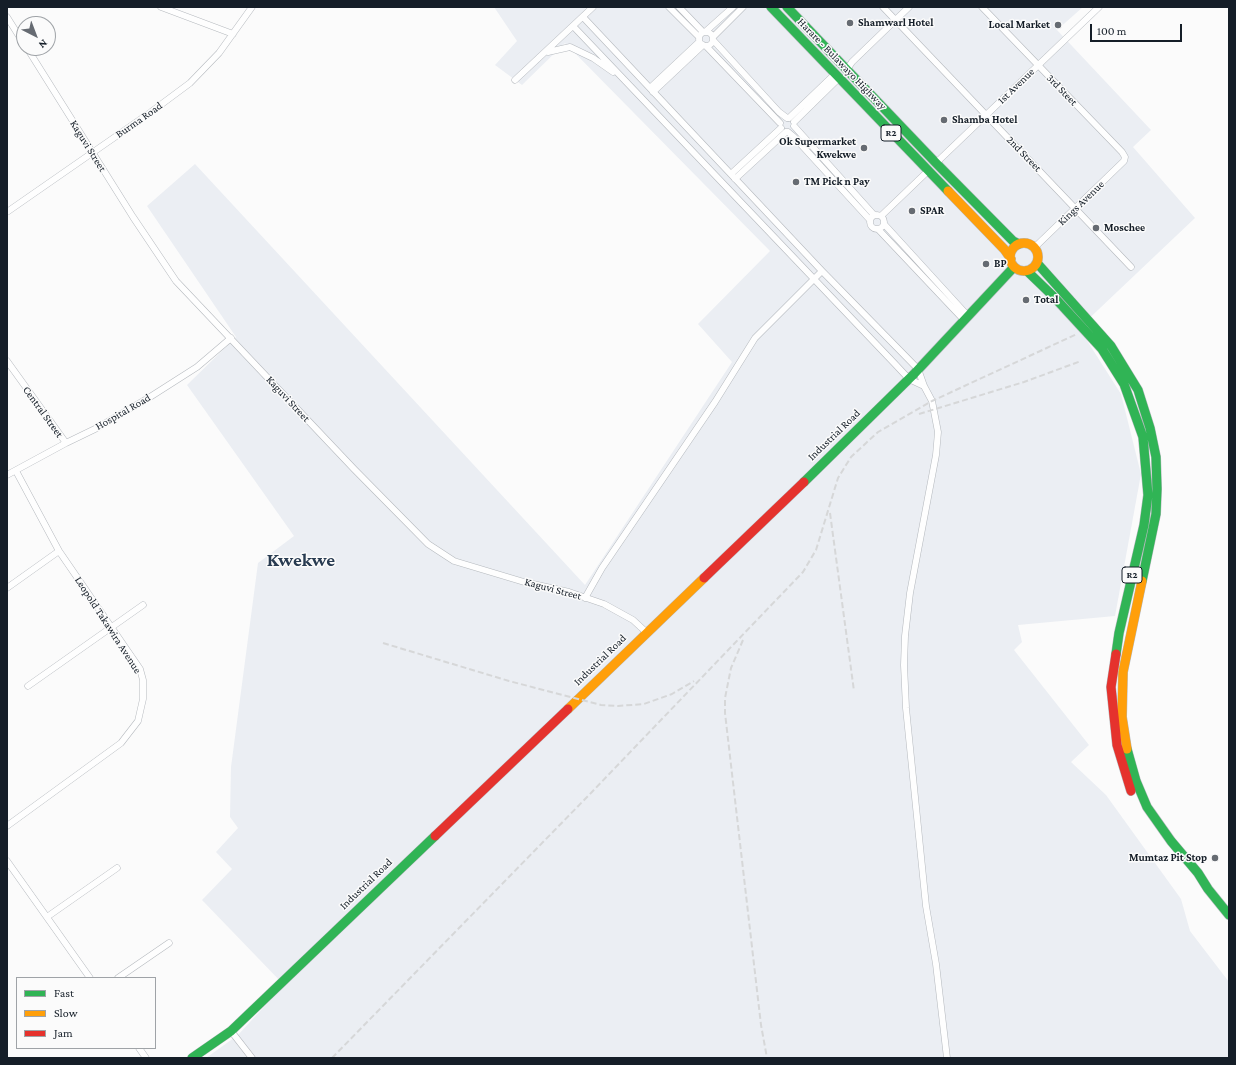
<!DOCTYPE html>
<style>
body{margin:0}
#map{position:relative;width:1236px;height:1065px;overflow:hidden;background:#fbfbfb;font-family:"Crimson Pro",serif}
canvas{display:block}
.frame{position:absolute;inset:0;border:8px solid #151e28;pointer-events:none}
.legend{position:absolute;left:16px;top:977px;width:140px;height:72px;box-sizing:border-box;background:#fbfbfb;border:1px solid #9fa3a7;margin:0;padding:5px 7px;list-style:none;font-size:12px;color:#151e28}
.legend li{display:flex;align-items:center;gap:8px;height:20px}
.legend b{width:20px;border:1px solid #9fa3a7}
.north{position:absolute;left:16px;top:16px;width:40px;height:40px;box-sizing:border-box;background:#fbfbfb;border:1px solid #9fa3a7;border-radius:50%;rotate:138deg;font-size:11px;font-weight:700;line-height:16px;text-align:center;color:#151e28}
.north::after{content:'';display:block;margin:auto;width:14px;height:18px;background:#666b72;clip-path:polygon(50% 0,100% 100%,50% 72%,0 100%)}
.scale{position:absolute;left:1090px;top:24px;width:92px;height:18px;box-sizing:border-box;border:2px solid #151e28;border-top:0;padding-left:5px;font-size:12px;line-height:14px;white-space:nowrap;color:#151e28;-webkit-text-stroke:3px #fbfbfb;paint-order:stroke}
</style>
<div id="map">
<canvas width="1236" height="1065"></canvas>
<div class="frame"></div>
<ul class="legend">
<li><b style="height:5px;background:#30b455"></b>Fast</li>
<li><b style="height:5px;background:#ff9f0a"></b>Slow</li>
<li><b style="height:5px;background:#e5322d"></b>Jam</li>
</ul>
<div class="north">N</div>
<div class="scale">100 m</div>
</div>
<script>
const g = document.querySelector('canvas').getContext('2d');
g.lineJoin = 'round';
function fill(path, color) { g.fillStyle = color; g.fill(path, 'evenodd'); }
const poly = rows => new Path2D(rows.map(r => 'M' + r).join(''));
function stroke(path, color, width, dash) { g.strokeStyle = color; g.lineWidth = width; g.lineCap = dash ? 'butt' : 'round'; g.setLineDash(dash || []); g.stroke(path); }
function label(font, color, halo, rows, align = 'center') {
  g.font = font + ' "Crimson Pro",serif'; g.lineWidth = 3; g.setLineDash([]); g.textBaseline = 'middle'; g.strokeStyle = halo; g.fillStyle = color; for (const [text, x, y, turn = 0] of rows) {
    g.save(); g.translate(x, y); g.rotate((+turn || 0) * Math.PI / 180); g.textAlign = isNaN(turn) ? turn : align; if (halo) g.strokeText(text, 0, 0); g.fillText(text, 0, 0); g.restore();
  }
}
const built = poly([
 [494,7,1083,7,1057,30,1151,130,1133,147,1195,218,1079,328,1121,394,1141,474,1115,616,1018,625,1022,642,1014,650,1089,745,1071,762,1106,795,1181,899,1190,931,1229,982,1229,1058,206,1058,238,1035,284,985,202,900,232,869,216,852,238,828,230,817,231,767,258,563,294,536,187,385,236,337,147,206,195,164,585,585,732,362,698,324,770,251,565,43,522,85,495,65,517,41]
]);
const street = poly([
 [161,7,233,34],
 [669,7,699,37],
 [679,7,703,32],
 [883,7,1131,267],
 [982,7,1122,152,1125,157,1124,161,1034,248],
 [7,17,24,44],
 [583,17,822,271,918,369,924,386,932,401,938,432,936,455,910,593,905,636,904,665,906,708,926,906,936,964,947,1058],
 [573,26,895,364,909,379,924,386],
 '699 39a7 7 0 1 1 14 0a7 7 0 1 1-14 0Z',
 [705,32,733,7],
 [713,37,743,7],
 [713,40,779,112,787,118],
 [706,46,780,123],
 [27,48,133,217,176,281,354,469,428,544,454,561,524,582,569,592,604,604,633,620,646,632],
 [548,52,570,47,593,58,613,72],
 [846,71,852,62,909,7],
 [515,80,593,7],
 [650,88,699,42],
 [653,92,703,45],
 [789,118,836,73],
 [794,122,840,77],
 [794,126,874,215],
 [788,132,794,137,870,220],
 [936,163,1099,7],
 [731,174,781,128],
 [735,179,786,132],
 [7,212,151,112,190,83,219,53,252,7],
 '870 222a7 7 0 1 1 14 0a7 7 0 1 1-14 0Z',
 [881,216,929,170],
 [884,224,968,316],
 [878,229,964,320],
 [7,361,66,443],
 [7,475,66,443,97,428,150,397,197,367,231,338],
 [7,588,59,551],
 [585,598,602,568,715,402,755,338,822,271],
 [28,686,143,605],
 [7,826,121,743,138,721,143,699,143,680,140,669,59,551,16,471],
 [7,861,90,978],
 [47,917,117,868],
 [118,978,169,943],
 [231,1031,252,1058],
 [139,1048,146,1058]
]);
const fast = poly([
 [771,7,948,191],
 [787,7,936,163,1013,241,1019,244],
 [1037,263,1111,346,1138,390,1150,428,1156,457,1157,489,1156,514,1142,581],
 [1027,271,1055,298,1102,349,1124,384,1143,437,1148,495,1144,525,1119,633,1116,654],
 [804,482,914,374,1014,267],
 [1127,749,1136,781,1147,807,1171,841,1198,873,1208,889,1229,915],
 [192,1058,231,1031,435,836]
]);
const slow = poly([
 [948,191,1004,249,1011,259],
 '1010 257a14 14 0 1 1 28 0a14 14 0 1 1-28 0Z',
 [568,709,704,578],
 [1127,749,1122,717,1123,672,1142,581]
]);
const jam = poly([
 [704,578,804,482],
 [1116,654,1111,687,1117,745,1131,791],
 [435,836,568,709]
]);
const rail = poly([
 [919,414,1024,382,1081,361],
 [830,513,854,691],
 [743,640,731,668,725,698,725,713,761,1025,767,1058],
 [383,643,509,681,601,705,618,706,644,704,672,694,694,681],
 [332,1058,589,795,803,572,816,550,838,478,851,457,878,432,932,401,1077,334]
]);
const markers = [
 [850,23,4,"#666b72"],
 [1058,25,4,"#666b72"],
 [944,120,4,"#666b72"],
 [864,148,4,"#666b72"],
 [796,182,4,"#666b72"],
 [912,211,4,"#666b72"],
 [1096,228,4,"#666b72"],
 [986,264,4,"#666b72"],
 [1026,300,4,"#666b72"],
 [1215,858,4,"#666b72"]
];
const shields = [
 [891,133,20],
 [1132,575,20]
];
const shieldNames = [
 ["R2",891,133],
 ["R2",1132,575]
];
const poiNames = [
 ["Shamwarl Hotel",858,23],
 ["Local Market",1050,25,"right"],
 ["Shamba Hotel",952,120],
 ["Ok Supermarket",856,142,"right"],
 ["Kwekwe",856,155,"right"],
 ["TM Pick n Pay",804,182],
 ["SPAR",920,211],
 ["Moschee",1104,228],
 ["BP",994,264],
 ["Total",1034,300],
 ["Mumtaz Pit Stop",1207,858,"right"]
];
const streetNames = [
 ["Harare - Bulawayo Highway",842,64,46],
 ["1st Avenue",1016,86,-44],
 ["3rd Steet",1062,90,46],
 ["Burma Road",139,120,-35],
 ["Kaguvi Street",88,146,58],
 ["2nd Street",1024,154,46],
 ["Kings Avenue",1081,203,-44],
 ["Kaguvi Street",288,399,47],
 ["Central Street",43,412,54],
 ["Hospital Road",123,412,-30],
 ["Industrial Road",834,435,-44],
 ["Kaguvi Street",553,589,15],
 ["Leopold Takawira Avenue",108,625,57],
 ["Industrial Road",600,660,-44],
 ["Industrial Road",366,884,-44]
];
const townNames = [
 ["Kwekwe",301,560]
];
fill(built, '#ebeef3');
stroke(street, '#b5b9be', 7);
stroke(fast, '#b5b9be', 10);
stroke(slow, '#b5b9be', 10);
stroke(jam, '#b5b9be', 10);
stroke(street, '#fefefe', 6);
stroke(fast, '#30b455', 9);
stroke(slow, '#ff9f0a', 9);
stroke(jam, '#e5322d', 9);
stroke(rail, '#d6d7d8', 2, [6, 3]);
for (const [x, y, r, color] of markers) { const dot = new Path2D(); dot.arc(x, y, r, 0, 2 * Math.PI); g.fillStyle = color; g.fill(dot); stroke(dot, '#fbfbfb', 1.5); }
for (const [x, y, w] of shields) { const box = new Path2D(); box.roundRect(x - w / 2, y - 8, w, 16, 3); g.fillStyle = '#fbfbfb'; g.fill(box); stroke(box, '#151e28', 1); }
label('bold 10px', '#151e28', null, shieldNames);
label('bold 11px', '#151e28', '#fbfbfb', poiNames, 'left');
label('11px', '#151e28', '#fbfbfb', streetNames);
label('bold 19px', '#283b51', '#fbfbfb', townNames);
</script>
